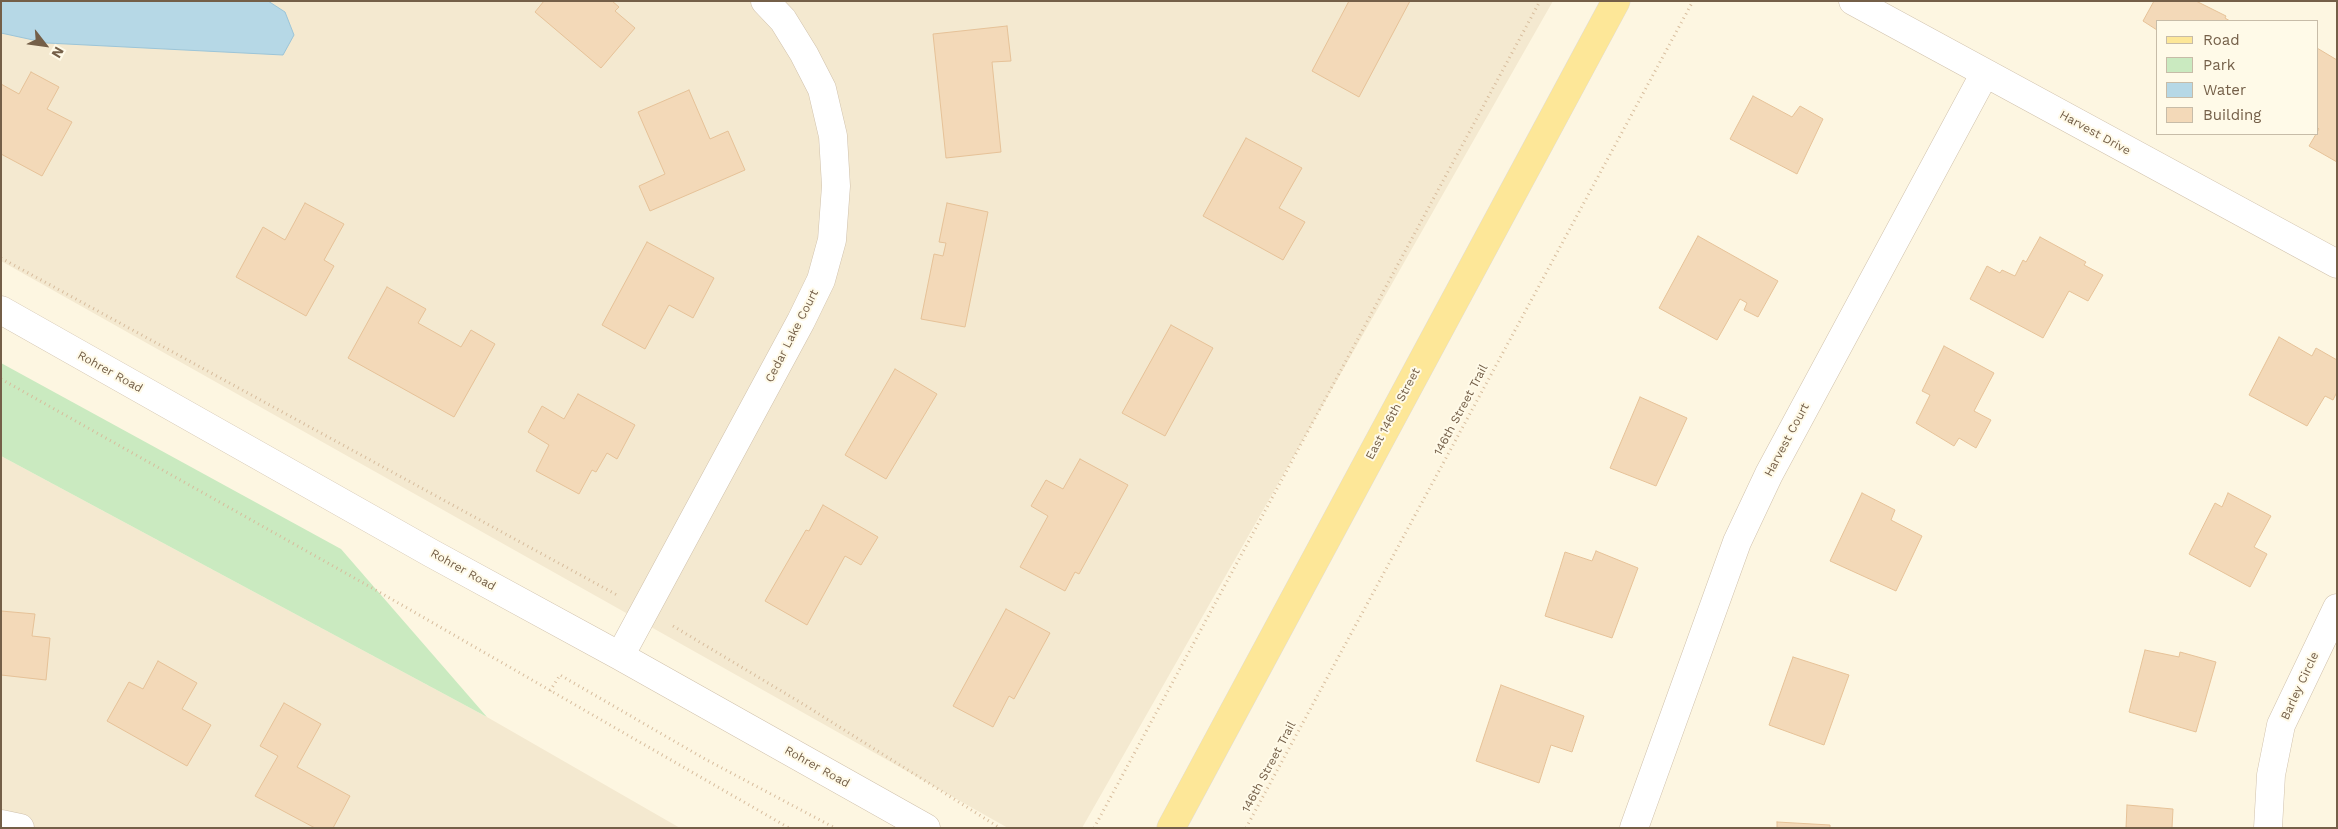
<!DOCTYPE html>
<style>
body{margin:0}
#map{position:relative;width:2338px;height:829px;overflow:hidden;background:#fdf6e1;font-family:"Work Sans",sans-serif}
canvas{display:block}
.frame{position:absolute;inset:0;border:2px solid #745f48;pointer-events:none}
.legend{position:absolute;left:2156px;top:20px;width:162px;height:115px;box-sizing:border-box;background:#fffae8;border:1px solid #c7bca8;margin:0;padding:6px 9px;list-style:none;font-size:15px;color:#745f48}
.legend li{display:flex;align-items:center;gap:10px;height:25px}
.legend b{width:25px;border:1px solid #c7bca8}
.north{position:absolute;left:20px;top:20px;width:50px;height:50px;-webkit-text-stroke:4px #fffae8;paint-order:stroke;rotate:120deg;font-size:14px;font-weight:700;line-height:20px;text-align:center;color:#745f48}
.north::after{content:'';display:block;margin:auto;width:18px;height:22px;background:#745f48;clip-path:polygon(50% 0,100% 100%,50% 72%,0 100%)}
</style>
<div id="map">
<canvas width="2338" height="829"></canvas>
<div class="frame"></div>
<ul class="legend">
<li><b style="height:6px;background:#fde798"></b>Road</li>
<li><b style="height:14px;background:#caeac0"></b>Park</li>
<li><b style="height:14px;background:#b6d8e6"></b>Water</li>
<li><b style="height:14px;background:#f3d9b8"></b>Building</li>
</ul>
<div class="north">N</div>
</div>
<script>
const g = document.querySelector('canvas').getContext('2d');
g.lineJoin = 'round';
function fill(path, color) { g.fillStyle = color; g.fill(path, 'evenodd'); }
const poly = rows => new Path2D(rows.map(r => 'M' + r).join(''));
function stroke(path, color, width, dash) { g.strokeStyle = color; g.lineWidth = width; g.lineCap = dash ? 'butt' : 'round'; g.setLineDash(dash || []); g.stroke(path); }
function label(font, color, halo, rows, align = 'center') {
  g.font = font + ' "Work Sans",sans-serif'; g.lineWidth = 4; g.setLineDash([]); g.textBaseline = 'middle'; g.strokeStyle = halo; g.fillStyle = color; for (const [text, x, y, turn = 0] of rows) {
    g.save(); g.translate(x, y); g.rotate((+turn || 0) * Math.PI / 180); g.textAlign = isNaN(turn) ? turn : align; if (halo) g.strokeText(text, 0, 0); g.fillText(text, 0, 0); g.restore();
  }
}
const residential = poly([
 [1,1,1553,1,1082,828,1008,828,1,261],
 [1,456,487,717,680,828,1,828]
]);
const green = poly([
 [1,363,341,549,487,717,1,456]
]);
const water = poly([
 [1,1,268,1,285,12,294,35,283,55,47,43,1,33,1,1]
]);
const building = poly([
 [544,1,612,1,619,7,615,11,635,28,601,68,535,12,544,1],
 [1349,1,1410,1,1359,97,1312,71,1349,1],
 [2154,1,2196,1,2226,16,2225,18,2230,21,2157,21,2157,30,2143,21,2154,1],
 [1007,26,1011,61,992,62,1001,152,946,158,933,34,1007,26],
 [2317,48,2337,60,2337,162,2309,146,2319,129,2317,127,2317,48],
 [31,72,59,87,47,109,72,122,42,176,1,154,1,84,19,94,31,72],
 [689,90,710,139,728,131,745,170,650,211,639,186,665,174,638,112,689,90],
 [1753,96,1792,117,1800,106,1823,119,1797,174,1730,139,1753,96],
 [1246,138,1302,168,1279,208,1305,222,1283,260,1203,216,1246,138],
 [305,203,344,224,324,260,334,266,306,316,236,277,263,227,285,240,305,203],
 [947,203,988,212,965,327,921,319,934,254,943,256,946,243,939,242,947,203],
 [1698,236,1778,281,1758,317,1744,310,1747,303,1740,299,1717,340,1659,308,1698,236],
 [2040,237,2086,262,2084,265,2103,275,2088,301,2069,291,2043,338,1970,299,1987,266,2000,273,2002,270,2015,276,2023,260,2026,262,2040,237],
 [647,242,714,278,693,318,669,305,645,349,602,325,647,242],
 [387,287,426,309,418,323,461,347,471,330,495,344,454,417,348,358,387,287],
 [1171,325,1213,348,1165,436,1122,413,1171,325],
 [2279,337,2312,356,2316,348,2337,360,2337,392,2333,400,2325,396,2307,426,2249,395,2279,337],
 [1944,346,1994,373,1974,411,1991,420,1976,448,1959,438,1954,446,1916,423,1930,395,1922,391,1944,346],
 [895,369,937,394,886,479,845,455,895,369],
 [578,394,635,425,617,459,607,453,596,472,592,470,579,494,536,471,549,445,528,432,542,406,564,419,578,394],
 [1640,397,1687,418,1656,486,1610,468,1640,397],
 [1080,459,1128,485,1079,574,1075,572,1065,591,1020,567,1048,516,1031,506,1046,480,1063,489,1080,459],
 [1862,493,1895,510,1891,520,1922,536,1896,591,1830,561,1862,493],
 [2228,493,2271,516,2254,547,2267,554,2250,587,2189,554,2215,503,2222,507,2228,493],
 [823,505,878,537,861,565,845,556,807,625,765,601,806,530,809,531,823,505],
 [1596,551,1638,568,1612,638,1545,616,1565,552,1592,561,1596,551],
 [1006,609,1050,633,1014,699,1009,696,993,727,953,706,1006,609],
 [1,611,35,614,32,636,50,638,46,680,1,675,1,611],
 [2145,650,2179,657,2180,652,2216,662,2196,732,2129,712,2145,650],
 [1793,657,1849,675,1824,745,1769,725,1793,657],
 [158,661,197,683,182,709,211,725,187,766,107,721,129,682,143,689,158,661],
 [1501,685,1584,716,1572,752,1551,745,1539,783,1476,761,1501,685],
 [284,703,321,724,297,767,350,796,333,828,315,828,255,796,278,756,260,746,284,703],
 [2127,805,2173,809,2172,828,2126,828,2127,805],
 [1777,822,1830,825,1830,828,1777,828,1777,822]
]);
const path = poly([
 [1,258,617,595],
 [1,379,381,593,789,828],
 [673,626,803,704,1000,828],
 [550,691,560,675,705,759,835,828],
 [1094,828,1540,1],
 [1246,828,1693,1]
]);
const minor = poly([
 [1853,1,2337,264],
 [1,310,431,553,620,656,926,828],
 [620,656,801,321,821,280,832,240,836,186,833,136,822,89,804,54,783,20,765,1],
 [1,824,20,828],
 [1634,828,1737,542,1769,474,1985,73],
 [2268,828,2271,775,2281,725,2337,608]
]);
const major = poly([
 [1171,828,1616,1]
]);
const streetNames = [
 ["Harvest Drive",2095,133,29],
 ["Cedar Lake Court",792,336,-63],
 ["Rohrer Road",110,372,29],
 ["146th Street Trail",1461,410,-62],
 ["East 146th Street",1393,414,-62],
 ["Harvest Court",1787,440,-62],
 ["Rohrer Road",463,570,29],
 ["Barley Circle",2300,686,-65],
 ["Rohrer Road",817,767,29],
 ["146th Street Trail",1269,767,-62]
];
fill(residential, '#f4e9d0');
fill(green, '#caeac0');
fill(water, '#b6d8e6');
stroke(water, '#9cc5d8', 1);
fill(building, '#f3d9b8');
stroke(building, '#e6c298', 1);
stroke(minor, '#d0c1ab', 29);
stroke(major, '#e0dcd7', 29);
stroke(path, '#d7bc9c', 3, [1, 4]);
stroke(minor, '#fff', 28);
stroke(major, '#fde798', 28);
label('12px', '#745f48', '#fffae8', streetNames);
</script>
